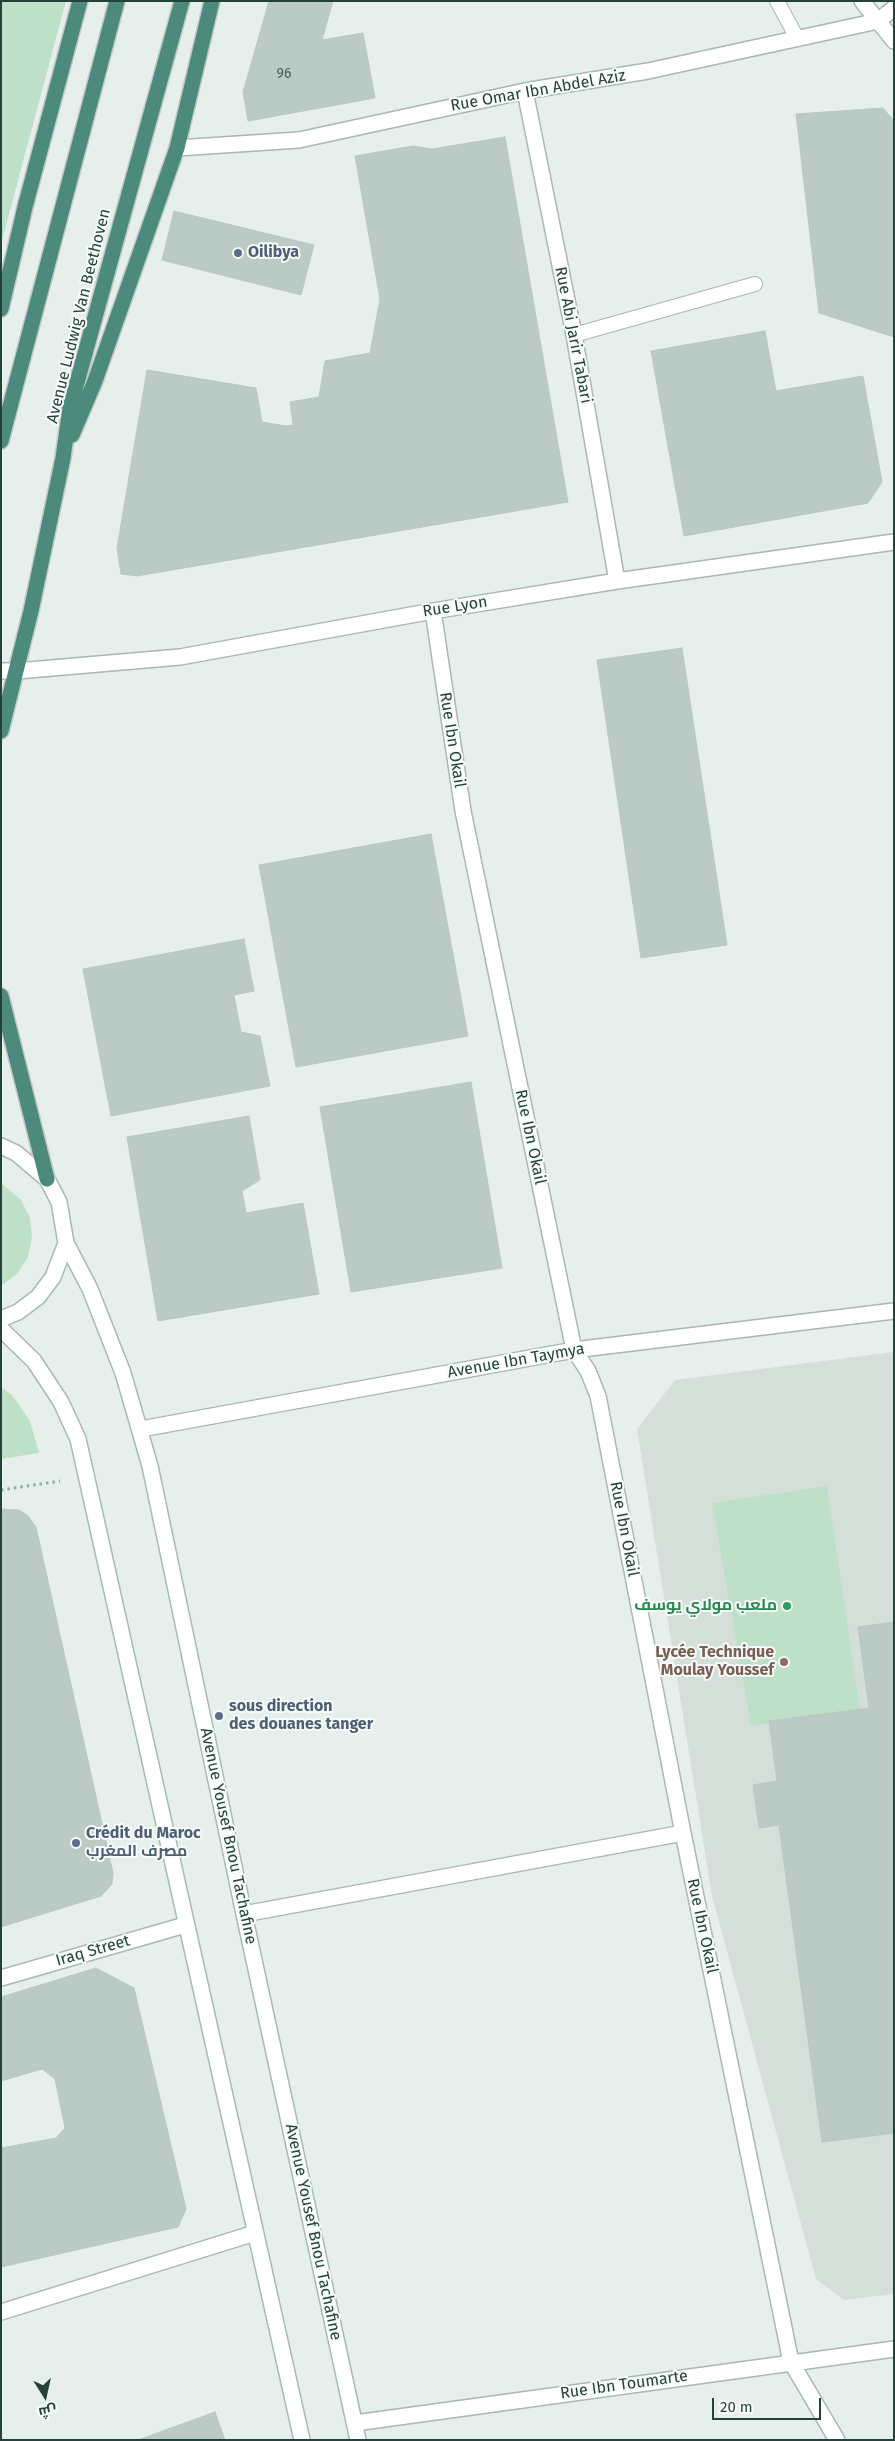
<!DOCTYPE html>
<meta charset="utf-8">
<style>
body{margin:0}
#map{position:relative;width:895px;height:2441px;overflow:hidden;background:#e6efeb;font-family:"Fira Sans",Cairo,sans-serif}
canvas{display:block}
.frame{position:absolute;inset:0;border:2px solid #24423a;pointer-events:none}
.north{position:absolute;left:20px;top:2371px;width:50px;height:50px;-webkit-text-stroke:4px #f7fbf9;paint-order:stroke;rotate:170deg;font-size:14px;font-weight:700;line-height:20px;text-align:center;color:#24423a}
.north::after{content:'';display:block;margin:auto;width:18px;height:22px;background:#24423a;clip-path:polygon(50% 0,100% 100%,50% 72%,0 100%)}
.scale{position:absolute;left:712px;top:2398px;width:109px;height:22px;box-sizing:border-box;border:2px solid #24423a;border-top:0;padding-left:6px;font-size:15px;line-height:18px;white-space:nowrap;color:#24423a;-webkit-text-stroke:4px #f7fbf9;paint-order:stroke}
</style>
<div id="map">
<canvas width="895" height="2441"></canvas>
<div class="frame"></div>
<div class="north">ش</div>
<div class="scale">20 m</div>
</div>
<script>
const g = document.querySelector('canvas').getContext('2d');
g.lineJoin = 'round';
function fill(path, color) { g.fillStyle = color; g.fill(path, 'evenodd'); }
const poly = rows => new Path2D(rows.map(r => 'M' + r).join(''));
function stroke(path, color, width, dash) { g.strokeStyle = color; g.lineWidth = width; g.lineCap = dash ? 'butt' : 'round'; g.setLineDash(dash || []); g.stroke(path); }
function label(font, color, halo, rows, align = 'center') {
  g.font = font + ' "Fira Sans",Cairo,sans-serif'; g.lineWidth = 4; g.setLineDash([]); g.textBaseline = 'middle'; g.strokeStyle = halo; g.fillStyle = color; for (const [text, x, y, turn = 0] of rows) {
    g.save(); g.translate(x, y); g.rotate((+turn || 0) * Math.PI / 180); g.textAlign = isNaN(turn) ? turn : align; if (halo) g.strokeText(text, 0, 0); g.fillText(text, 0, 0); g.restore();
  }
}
const built = poly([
 [894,1352,894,2294,844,2300,816,2279,712,1896,637,1429,675,1380]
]);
const green = poly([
 [1,1,66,1,1,244],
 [1,1183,21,1200,30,1218,32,1237,28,1257,17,1274,1,1286],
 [1,1387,12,1395,30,1421,39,1453,1,1459],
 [827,1486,860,1709,751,1726,712,1503]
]);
const building = poly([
 [269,1,333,1,322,40,363,33,375,98,248,121,243,92,269,1],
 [883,108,894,121,894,337,819,313,796,114,883,108],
 [505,137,568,502,137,576,121,574,117,548,147,370,256,388,262,422,286,426,293,425,290,402,319,397,325,361,370,353,380,299,355,156,413,146,432,149,505,137],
 [174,211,314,245,301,295,162,260,174,211],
 [765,331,776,391,863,376,882,482,868,503,684,536,651,351,765,331],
 [682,648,727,945,641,958,597,660,682,648],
 [431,834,468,1036,296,1067,259,865,431,834],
 [244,939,254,991,234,995,241,1032,260,1036,270,1086,111,1116,83,969,244,939],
 [471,1082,502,1268,351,1292,320,1107,471,1082],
 [249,1116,260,1180,242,1191,246,1213,303,1203,319,1294,158,1321,127,1137,249,1116],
 [1,1509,19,1510,28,1516,36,1527,113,1873,112,1884,101,1896,1,1927,1,1509],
 [894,1622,894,2133,822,2142,779,1825,759,1828,753,1785,777,1781,769,1721,869,1708,858,1627,894,1622],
 [96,1968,134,1988,186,2209,178,2227,1,2267,1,2148,56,2138,65,2128,55,2079,42,2069,1,2081,1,1997,96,1968],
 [215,2412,225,2440,138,2440,215,2412]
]);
const path = poly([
 [1,1490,60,1481]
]);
const service = poly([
 [777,1,797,38],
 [574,335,755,284]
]);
const minor = poly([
 [862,1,894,41],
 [525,91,574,335,617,581],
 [177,148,299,140,525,91,648,71,878,21,894,8],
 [433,611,463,811,574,1350,588,1371,598,1396,683,1833,791,2362,837,2440],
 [17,671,180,657,433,611,617,581,894,542],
 [141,1429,574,1350,894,1311],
 [244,1914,683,1833],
 [1,1978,185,1925],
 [1,2312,255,2233],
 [355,2423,894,2349]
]);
const tertiary = poly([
 [1,671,17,671]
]);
const secondary = poly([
 [1,1146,16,1153,47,1179,59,1202,66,1243,53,1277,38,1297,18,1312,1,1319],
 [66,1243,90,1289,123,1373,150,1466,244,1914,358,2440],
 [1,1329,34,1361,61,1402,78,1439,302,2440]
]);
const trunk = poly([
 [1,309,25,207,80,1],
 [72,435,95,381,177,148,212,1],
 [1,441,117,1],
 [1,731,31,611,63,458,70,408,182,1],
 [1,996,47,1179]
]);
const markers = [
 [238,253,5,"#5c6f8a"],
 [787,1606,5,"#2e9e5b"],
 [784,1662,5,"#8d6e63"],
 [219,1716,5,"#5c6f8a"],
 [76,1843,5,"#5c6f8a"]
];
const numberNames = [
 ["96",284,74]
];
const streetNames = [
 ["Rue Omar Ibn Abdel Aziz",538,91,-10],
 ["Avenue Ludwig Van Beethoven",79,316,-76],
 ["Rue Abi Jarir Tabari",573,335,79],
 ["Rue Lyon",455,607,-9],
 ["Rue Ibn Okail",452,740,81],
 ["Rue Ibn Okail",530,1137,78],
 ["Avenue Ibn Taymya",516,1361,-10],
 ["Rue Ibn Okail",624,1529,79],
 ["Avenue Yousef Bnou Tachafine",228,1836,78],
 ["Rue Ibn Okail",702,1926,78],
 ["Iraq Street",93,1951,-16],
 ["Avenue Yousef Bnou Tachafine",313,2232,78],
 ["Rue Ibn Toumarte",624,2385,-8]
];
const serviceNames = [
 ["Oilibya",248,253],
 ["sous direction",229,1707],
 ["des douanes tanger",229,1725],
 ["Crédit du Maroc",86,1834],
 ["مصرف المغرب",86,1852]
];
const leisureNames = [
 ["ملعب مولاي يوسف",777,1606]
];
const educationNames = [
 ["Lycée Technique",774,1653],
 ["Moulay Youssef",774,1671]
];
fill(built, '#d4dfda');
fill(green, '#bfe0c8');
fill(building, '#bbcac4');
stroke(building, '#b8c9c2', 1);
stroke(service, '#a8b8b2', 16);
stroke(minor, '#a8b8b2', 18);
stroke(tertiary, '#a8b8b2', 18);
stroke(secondary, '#a4bbb3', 18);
stroke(trunk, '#c2cac8', 18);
stroke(path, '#86b3a5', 3, [2.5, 4]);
stroke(service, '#fff', 14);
stroke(minor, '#fff', 15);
stroke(tertiary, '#fff', 15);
stroke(secondary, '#fff', 15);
stroke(trunk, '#4c8a7c', 15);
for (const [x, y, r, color] of markers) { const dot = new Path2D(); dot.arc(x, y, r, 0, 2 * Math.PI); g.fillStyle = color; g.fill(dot); stroke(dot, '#f7fbf9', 2); }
label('14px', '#4a645c', null, numberNames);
label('16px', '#24423a', '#f7fbf9', streetNames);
label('bold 16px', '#4e5e75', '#f7fbf9', serviceNames, 'left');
label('bold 16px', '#27864d', '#f7fbf9', leisureNames, 'right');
label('bold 16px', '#785e54', '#f7fbf9', educationNames, 'right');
</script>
